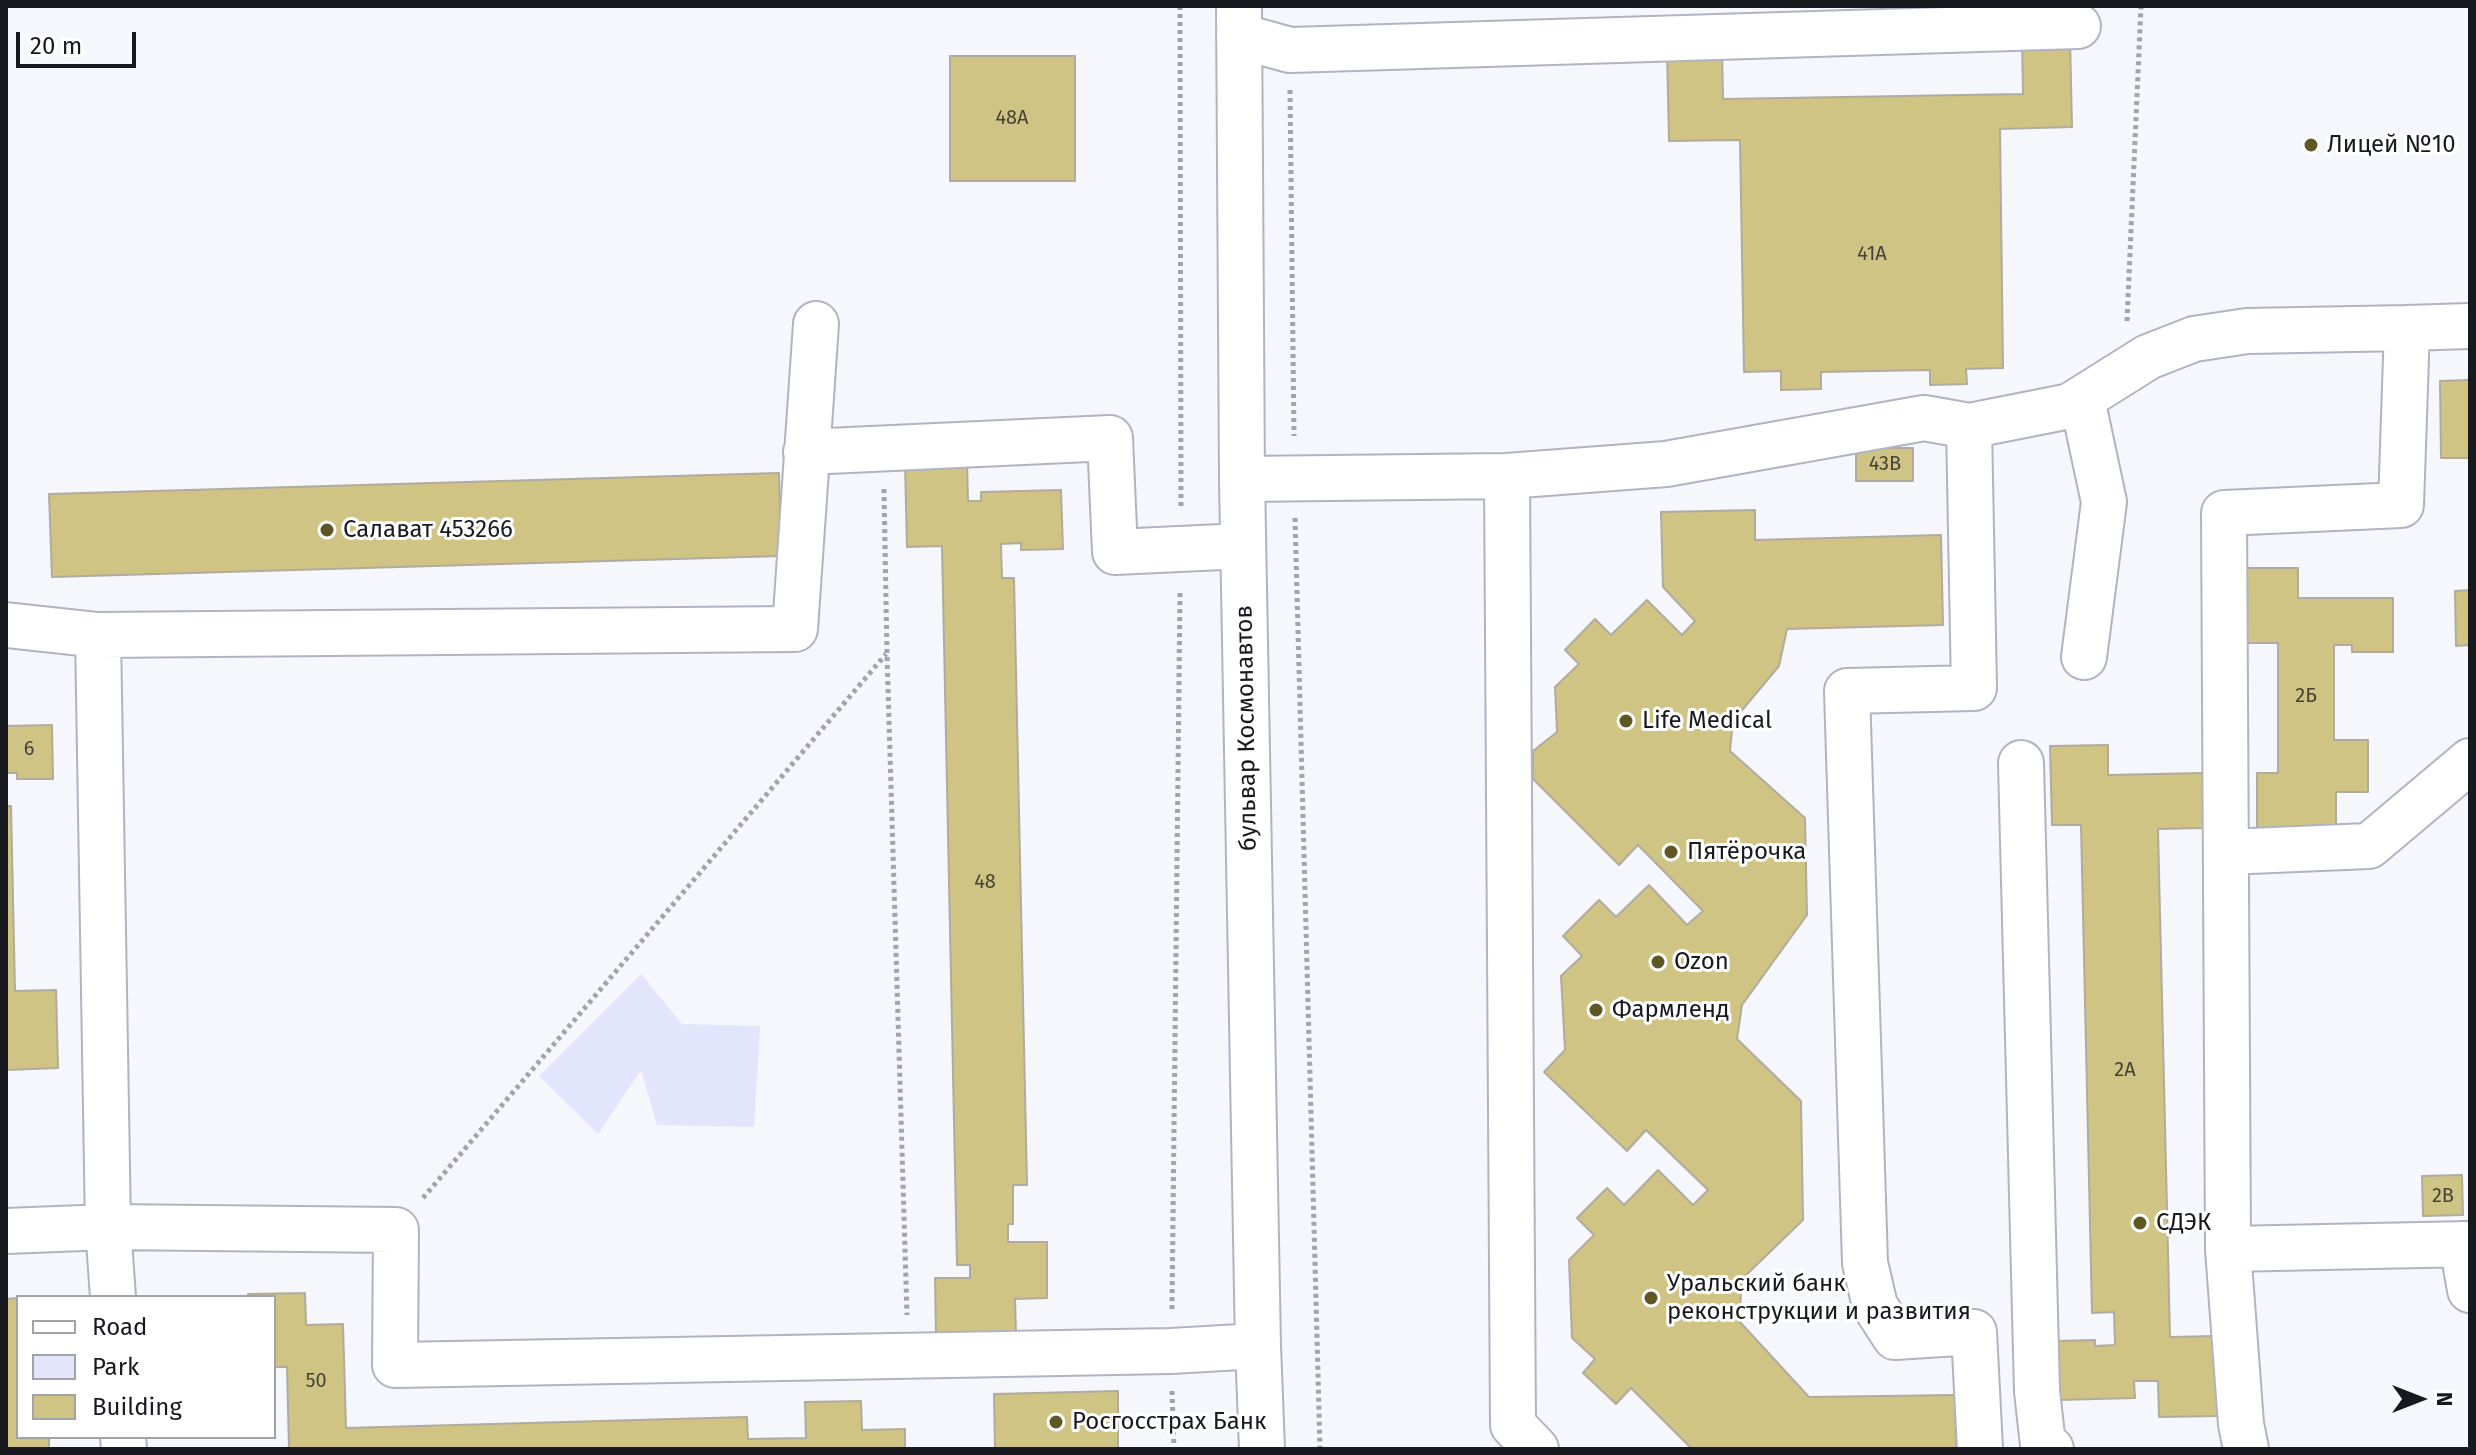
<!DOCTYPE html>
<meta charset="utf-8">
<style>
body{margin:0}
#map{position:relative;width:2476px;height:1455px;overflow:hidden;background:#f6f6fd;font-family:"Fira Sans",sans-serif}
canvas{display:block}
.frame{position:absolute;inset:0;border:8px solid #18191e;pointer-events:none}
.legend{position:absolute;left:16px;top:1295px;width:260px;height:144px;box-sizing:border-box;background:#fff;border:2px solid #a3a3a5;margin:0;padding:10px 14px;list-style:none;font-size:24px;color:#18191e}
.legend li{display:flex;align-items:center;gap:16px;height:40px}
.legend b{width:40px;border:2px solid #a3a3a5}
.north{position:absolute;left:2380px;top:1359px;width:80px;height:80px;-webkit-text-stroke:6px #fff;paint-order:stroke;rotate:90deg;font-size:22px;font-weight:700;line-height:32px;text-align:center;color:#18191e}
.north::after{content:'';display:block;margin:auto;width:28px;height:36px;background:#18191e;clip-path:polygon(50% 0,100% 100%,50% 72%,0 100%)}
.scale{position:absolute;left:16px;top:32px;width:120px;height:36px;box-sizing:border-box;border:4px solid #18191e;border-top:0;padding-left:10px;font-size:24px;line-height:28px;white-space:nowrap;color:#18191e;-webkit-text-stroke:6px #fff;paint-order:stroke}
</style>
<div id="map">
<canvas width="2476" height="1455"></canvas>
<div class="frame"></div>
<ul class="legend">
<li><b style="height:10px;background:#fff"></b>Road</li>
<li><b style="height:22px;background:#e2e5fc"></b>Park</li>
<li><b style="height:22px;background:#cfc484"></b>Building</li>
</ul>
<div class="north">N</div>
<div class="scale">20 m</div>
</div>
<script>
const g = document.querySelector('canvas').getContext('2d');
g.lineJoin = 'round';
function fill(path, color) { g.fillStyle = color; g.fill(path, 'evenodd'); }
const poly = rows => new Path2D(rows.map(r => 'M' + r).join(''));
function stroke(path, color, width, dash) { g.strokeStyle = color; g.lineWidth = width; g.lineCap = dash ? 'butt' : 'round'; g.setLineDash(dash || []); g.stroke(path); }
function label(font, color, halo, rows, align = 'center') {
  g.font = font + ' "Fira Sans",sans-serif'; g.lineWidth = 6; g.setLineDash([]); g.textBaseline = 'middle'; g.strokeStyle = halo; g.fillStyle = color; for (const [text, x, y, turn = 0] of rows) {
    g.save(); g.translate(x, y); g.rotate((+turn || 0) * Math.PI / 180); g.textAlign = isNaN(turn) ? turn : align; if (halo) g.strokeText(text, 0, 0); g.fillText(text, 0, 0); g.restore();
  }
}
const green = poly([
 [641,974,682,1024,760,1026,754,1127,657,1125,641,1070,598,1134,539,1076]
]);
const building = poly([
 [2070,37,2072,127,2000,129,2003,368,1966,369,1967,384,1930,385,1930,370,1821,372,1821,389,1781,390,1781,371,1744,372,1740,140,1669,141,1667,50,1722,49,1723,99,2023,94,2022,38,2070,37],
 [950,56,1075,56,1075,181,950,181,950,56],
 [2470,380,2470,458,2441,458,2440,381,2470,380],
 [1856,448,1913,448,1913,481,1856,481,1856,448],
 [967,461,968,501,981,501,981,492,1061,490,1063,549,1021,550,1021,543,1001,544,1002,578,1014,578,1027,1185,1013,1185,1013,1224,1008,1224,1008,1242,1047,1242,1047,1298,1015,1299,1016,1334,936,1336,935,1278,970,1278,970,1265,957,1265,942,546,907,547,905,463,967,461],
 [779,473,781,556,52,577,49,494,779,473],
 [1755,510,1755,540,1941,535,1943,625,1787,629,1779,666,1733,721,1730,751,1805,818,1807,915,1742,1005,1737,1039,1801,1101,1803,1220,1742,1279,1739,1321,1809,1397,1955,1395,1956,1449,1692,1449,1631,1388,1616,1404,1583,1373,1595,1359,1572,1338,1569,1260,1594,1235,1577,1218,1607,1188,1624,1205,1658,1170,1693,1205,1708,1190,1646,1130,1627,1151,1544,1072,1565,1050,1561,976,1582,956,1563,936,1599,900,1616,917,1649,885,1687,925,1703,911,1638,845,1619,865,1533,779,1533,751,1557,732,1555,687,1579,664,1565,650,1595,619,1611,635,1647,600,1682,635,1695,621,1663,587,1661,512,1755,510],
 [2242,568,2298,568,2298,598,2393,598,2393,652,2352,652,2352,645,2334,645,2334,740,2368,740,2368,792,2336,792,2336,828,2257,828,2257,773,2278,773,2278,643,2242,643,2242,568],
 [2470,590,2470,645,2456,646,2455,591,2470,590],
 [52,725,53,779,17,779,17,773,6,773,6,726,52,725],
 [2108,745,2108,775,2203,773,2204,828,2158,829,2170,1337,2216,1336,2218,1416,2159,1417,2158,1381,2134,1381,2135,1398,2058,1400,2056,1341,2095,1340,2095,1346,2115,1345,2114,1312,2092,1313,2081,825,2052,825,2050,746,2108,745],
 [6,806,11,806,15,991,56,990,58,1068,6,1070,6,806],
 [2462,1175,2463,1215,2423,1216,2422,1176,2462,1175],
 [305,1293,306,1325,343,1324,346,1428,747,1417,748,1439,806,1438,805,1402,861,1401,862,1430,905,1429,905,1449,289,1449,287,1367,274,1367,274,1297,248,1297,248,1294,305,1293],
 [18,1298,18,1437,49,1437,49,1449,6,1449,6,1299,18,1298],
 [1118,1391,1118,1449,995,1449,994,1394,1118,1391]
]);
const path = poly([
 [1180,6,1181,509],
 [1290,90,1294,436],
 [2127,321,2141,6],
 [884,489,887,654,907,1315],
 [1295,518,1320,1449],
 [423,1198,886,654],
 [1172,1309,1180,591],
 [1172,1391,1174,1449]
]);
const minor = poly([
 [1239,6,1242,479,1258,1346,1262,1449],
 [1239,36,1290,50,2078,26],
 [2082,399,2104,502,2084,657],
 [1969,426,1974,688,1847,691,1865,1263,1875,1306,1895,1337,1974,1332,1980,1449],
 [806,452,1110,438,1115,552,1243,546],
 [1507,476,1513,1425,1536,1449],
 [1242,479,1507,476,1666,464,1924,418,1969,426,2070,406,2148,357,2194,339,2247,331,2407,328],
 [6,625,98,635,108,1227,6,1231],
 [98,635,795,629,816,324],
 [2021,763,2037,1391,2043,1445,2051,1449],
 [2226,852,2369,846,2470,761],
 [2462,1244,2470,1290],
 [2228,1249,2470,1244],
 [113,1297,108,1227,396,1230,395,1365,1171,1351,1258,1346],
 [123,1437,124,1449],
 [2246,1449,2241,1424,2228,1249,2224,513,2401,505,2407,328,2470,326]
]);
const markers = [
 [2311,145,8,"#5f5723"],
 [327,530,8,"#5f5723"],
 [1626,721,8,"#5f5723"],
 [1671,852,8,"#5f5723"],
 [1658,962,8,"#5f5723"],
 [1596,1010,8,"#5f5723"],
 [2140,1223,8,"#5f5723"],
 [1651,1298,8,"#5f5723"],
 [1056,1422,8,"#5f5723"]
];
const numberNames = [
 ["48А",1012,118],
 ["41А",1872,254],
 ["43В",1885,464],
 ["2Б",2306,696],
 ["6",29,749],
 ["48",985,882],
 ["2А",2125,1070],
 ["2В",2443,1196],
 ["50",316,1381]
];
const poiNames = [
 ["Лицей №10",2327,145],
 ["Салават 453266",343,530],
 ["Life Medical",1642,721],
 ["Пятёрочка",1687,852],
 ["Ozon",1674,962],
 ["Фармленд",1612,1010],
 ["СДЭК",2156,1223],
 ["Уральский банк",1667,1284],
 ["реконструкции и развития",1667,1312],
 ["Росгосстрах Банк",1072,1422]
];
const streetNames = [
 ["бульвар Космонавтов",1247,728,-91]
];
fill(green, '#e2e5fc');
fill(building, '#cfc484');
stroke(building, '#afac9e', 2);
stroke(minor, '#b1b3c1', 48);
stroke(path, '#a3a4aa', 5, [4, 4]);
stroke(minor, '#fff', 44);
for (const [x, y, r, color] of markers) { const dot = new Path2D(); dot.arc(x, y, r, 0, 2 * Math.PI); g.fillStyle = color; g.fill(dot); stroke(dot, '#fff', 3); }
label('20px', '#464438', null, numberNames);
label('24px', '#18191e', '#fff', poiNames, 'left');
label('24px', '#18191e', '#fff', streetNames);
</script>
